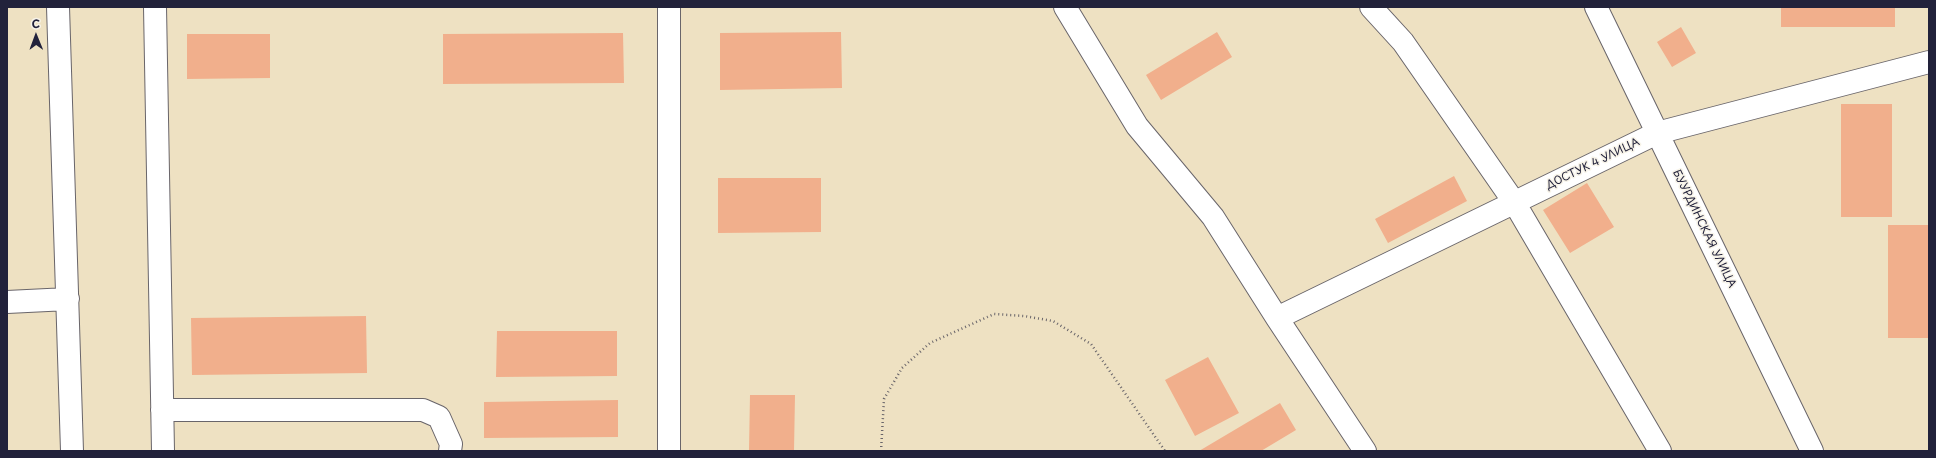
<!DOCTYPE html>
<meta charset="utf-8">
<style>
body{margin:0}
#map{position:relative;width:1936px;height:458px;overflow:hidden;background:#eee1c2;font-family:"Playpen Sans",sans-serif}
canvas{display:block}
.frame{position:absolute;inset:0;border:8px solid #22223b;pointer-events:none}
.north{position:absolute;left:16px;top:16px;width:40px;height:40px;-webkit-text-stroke:3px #f7f3e8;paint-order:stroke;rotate:359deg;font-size:11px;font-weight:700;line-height:16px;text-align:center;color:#22223b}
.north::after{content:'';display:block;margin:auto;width:14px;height:18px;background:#22223b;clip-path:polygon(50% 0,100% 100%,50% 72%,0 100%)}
</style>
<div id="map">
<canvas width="1936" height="458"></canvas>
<div class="frame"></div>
<div class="north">С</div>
</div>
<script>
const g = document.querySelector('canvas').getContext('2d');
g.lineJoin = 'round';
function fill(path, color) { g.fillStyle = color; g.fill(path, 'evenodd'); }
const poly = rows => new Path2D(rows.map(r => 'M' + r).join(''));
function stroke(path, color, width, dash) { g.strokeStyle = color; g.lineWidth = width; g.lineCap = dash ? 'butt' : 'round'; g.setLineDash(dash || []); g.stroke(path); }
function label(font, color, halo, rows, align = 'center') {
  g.font = font + ' "Playpen Sans",sans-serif'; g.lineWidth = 3; g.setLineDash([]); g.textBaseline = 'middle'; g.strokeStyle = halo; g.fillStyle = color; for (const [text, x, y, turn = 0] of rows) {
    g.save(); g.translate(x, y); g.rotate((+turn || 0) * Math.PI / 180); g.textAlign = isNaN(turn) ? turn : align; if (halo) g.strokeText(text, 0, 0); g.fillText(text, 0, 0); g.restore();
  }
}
const building = poly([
 [1781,7,1895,7,1895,27,1781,27],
 [1681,27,1696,53,1672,67,1657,42],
 [841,32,842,88,720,90,720,33],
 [1217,32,1232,57,1161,100,1146,75],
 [623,33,624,83,443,84,443,34],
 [187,34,270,34,270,78,187,79],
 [1841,104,1892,104,1892,217,1841,217],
 [1454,176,1467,201,1388,243,1375,219],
 [718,178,821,178,821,232,718,233],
 [1587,183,1614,227,1570,253,1543,210],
 [1888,225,1929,225,1929,338,1888,338],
 [366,316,367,373,192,375,191,318],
 [497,331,617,331,617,376,496,377],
 [1208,357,1239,413,1195,436,1165,380],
 [750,395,795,395,794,451,749,451],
 [618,400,618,437,484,438,484,402],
 [1280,403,1296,430,1261,451,1199,451]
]);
const path = poly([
 [881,451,884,399,902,368,930,343,994,314,1024,316,1053,321,1091,344,1165,451]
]);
const minor = poly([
 [58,7,72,451],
 [155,7,163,451],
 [669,7,669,451],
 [1065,7,1137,126,1213,217,1277,318,1365,451],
 [1371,7,1403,42,1514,202,1660,451],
 [1596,7,1812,451],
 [7,302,68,299],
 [1277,318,1657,133,1929,62],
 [162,410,423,410,439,417,451,444,450,451]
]);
const streetNames = [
 ["ДОСТУК 4 УЛИЦА",1593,164,-26],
 ["БУУРДИНСКАЯ УЛИЦА",1704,229,64]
];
fill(building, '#f1af8c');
stroke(minor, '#69656a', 24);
stroke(path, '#69656a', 2.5, [1, 3]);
stroke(minor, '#fff', 22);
label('11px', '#22223b', '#f7f3e8', streetNames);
</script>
